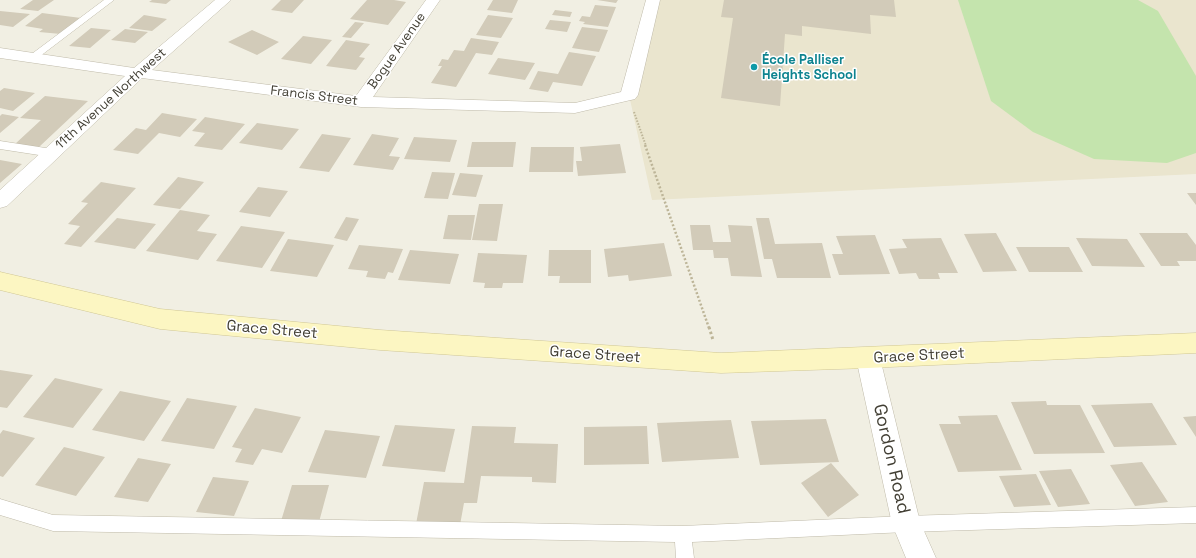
<!DOCTYPE html>
<meta charset="utf-8">
<style>
body{margin:0}
canvas{display:block;background:#f1efe3}
</style>
<canvas width="1196" height="558"></canvas>
<script>
const g = document.querySelector('canvas').getContext('2d');
g.lineJoin = 'round';
function fill(path, color) { g.fillStyle = color; g.fill(path, 'evenodd'); }
const poly = rows => new Path2D(rows.map(r => 'M' + r).join(''));
function stroke(path, color, width, dash) { g.strokeStyle = color; g.lineWidth = width; g.lineCap = dash ? 'butt' : 'round'; g.setLineDash(dash || []); g.stroke(path); }
function label(font, color, halo, rows, align = 'center') {
  g.font = font + ' "Space Grotesk",sans-serif'; g.lineWidth = 3; g.setLineDash([]); g.textBaseline = 'middle'; g.strokeStyle = halo; g.fillStyle = color; for (const [text, x, y, turn = 0] of rows) {
    g.save(); g.translate(x, y); g.rotate((+turn || 0) * Math.PI / 180); g.textAlign = isNaN(turn) ? turn : align; if (halo) g.strokeText(text, 0, 0); g.fillText(text, 0, 0); g.restore();
  }
}
const education = poly([
 [653,0,1196,0,1196,174,652,200,629,95]
]);
const green = poly([
 [958,0,1138,0,1158,11,1196,76,1196,153,1167,163,1094,159,1033,132,991,101]
]);
const building = poly([
 [33,0,54,0,38,11,20,9],
 [152,0,171,0,166,4,149,2],
 [281,0,304,0,292,13,271,10],
 [367,0,394,0,406,2,388,25,350,19],
 [493,0,518,0,512,13,487,10],
 [597,0,618,0,616,3],
 [724,0,894,0,896,17,870,15,871,34,802,26,802,36,785,34,780,106,721,98,733,18,721,17],
 [595,5,616,7,608,27,583,24,585,22,579,21,582,16,590,17],
 [555,10,572,12,570,17,552,15],
 [0,11,30,14,13,27,0,25],
 [42,13,81,18,61,34,39,32,43,29,25,26],
 [144,15,167,19,152,31,129,28],
 [488,15,513,18,501,38,476,35],
 [550,20,571,22,567,32,545,29],
 [355,22,364,23,351,38,342,37],
 [582,27,608,30,599,52,572,48],
 [91,28,111,30,90,48,69,46],
 [125,29,148,32,135,43,111,40],
 [252,30,279,42,257,55,228,42],
 [303,36,332,40,311,64,281,59],
 [471,38,499,42,492,55,476,53,456,87,431,83,442,66,438,66,442,59,448,60,454,50,464,51],
 [346,40,370,44,359,57,365,58,356,70,326,66],
 [569,52,596,56,582,86,553,82,548,92,529,89,538,71,558,74],
 [498,58,535,63,525,80,488,74],
 [4,88,35,93,13,111,0,108,0,91],
 [45,96,88,101,39,147,15,144,41,120,20,118],
 [162,113,197,119,180,137,159,133,138,154,113,150,136,128,146,130],
 [2,114,19,117,0,133,0,116],
 [205,117,245,124,222,150,194,146,205,133,192,131],
 [257,123,299,129,282,150,239,143],
 [322,134,351,138,329,172,299,168],
 [372,134,399,138,389,156,400,157,393,170,353,165],
 [414,137,457,140,450,162,404,159],
 [472,142,516,142,513,167,467,167],
 [620,144,626,173,578,176,576,161,582,161,580,147],
 [531,147,574,147,573,172,529,172],
 [0,160,22,164,0,183],
 [432,172,455,173,448,199,424,198],
 [460,173,483,175,476,197,452,195],
 [178,177,204,182,180,209,153,205],
 [101,182,136,188,81,247,64,244,80,226,68,224,88,203,81,202],
 [258,187,288,191,270,217,239,212],
 [1187,193,1196,193,1196,205],
 [479,204,503,204,497,241,472,240],
 [180,210,210,215,197,231,217,234,198,260,146,251],
 [448,215,475,215,471,240,443,239],
 [346,217,359,219,347,241,334,238],
 [117,218,156,224,135,249,94,242],
 [756,218,769,218,775,244,822,243,831,278,777,278,772,259,764,259],
 [690,225,710,225,713,242,731,242,728,225,752,226,762,277,731,276,728,258,714,258,713,250,693,250],
 [241,226,285,232,262,268,216,261],
 [996,233,1017,271,983,272,964,234],
 [1139,233,1187,233,1196,245,1196,261,1177,261,1180,266,1161,266],
 [875,235,890,274,839,275,832,254,843,254,836,236],
 [941,238,958,273,938,273,940,279,919,279,916,273,899,274,889,249,907,248,902,239],
 [1076,238,1127,239,1145,267,1092,266],
 [288,239,334,245,317,277,270,271],
 [664,243,672,276,629,281,628,275,608,277,604,249],
 [359,245,403,249,393,273,388,272,385,279,366,277,368,271,348,269],
 [1016,247,1069,247,1083,272,1029,272],
 [410,250,459,254,450,284,398,280],
 [549,250,591,250,591,283,559,283,560,276,548,276],
 [478,253,527,255,523,283,503,283,502,288,484,288,485,283,473,282],
 [0,370,33,375,7,408,0,407],
 [55,378,103,389,73,428,23,417],
 [120,391,171,401,144,441,92,430],
 [187,398,237,406,214,449,161,441],
 [1046,401,1047,405,1080,405,1105,453,1034,454,1011,402],
 [1152,403,1177,445,1114,447,1091,405],
 [255,408,301,417,282,453,262,449,253,465,235,462,242,449,232,447],
 [997,415,1022,470,958,472,939,424,961,424,958,416],
 [1196,416,1196,437,1183,417],
 [826,419,839,462,760,465,751,421],
 [731,420,739,458,662,462,657,423],
 [395,425,455,429,445,472,382,466],
 [472,426,516,427,514,443,558,444,556,483,532,482,532,477,481,476,477,503,464,503,460,525,416,524,424,482,464,483],
 [647,426,649,464,584,465,584,427],
 [3,430,35,438,3,477,0,476,0,434],
 [325,430,380,436,366,478,308,472],
 [64,447,105,457,76,496,35,485],
 [138,458,171,464,148,502,114,497],
 [1142,462,1168,502,1135,506,1110,465],
 [831,463,859,495,828,517,801,483],
 [1071,469,1090,504,1058,507,1039,471],
 [1036,474,1051,505,1014,507,999,476],
 [213,477,249,481,234,516,196,512],
 [292,485,329,485,319,522,281,521]
]);
const pathFar2 = poly([
 [634,112,646,146]
]);
const pathFar1 = poly([
 [645,145,709,328]
]);
const path = poly([
 [709,327,713,340]
]);
const lane = poly([
 [104,0,114,0,35,60,29,60,27,58,29,56,104,0],
 [0,141,52,149,56,150,58,153,56,156,52,157,0,149,0,141],
 [0,499,53,515,682,526,906,516,1196,507,1196,523,906,532,692,542,694,558,676,558,675,542,53,531,0,515,0,499]
]);
const street = poly([
 [215,0,231,0,152,70,356,96,426,0,440,0,373,97,575,103,621,92,646,0,660,0,638,95,635,99,575,113,361,107,142,78,7,206,0,208,0,190,125,76,0,58,0,48,134,68,215,0],
 [868,348,877,351,880,358,920,522,936,558,906,558,892,524,856,358,859,351,868,348]
]);
const secondary = poly([
 [0,272,160,309,380,330,721,353,1196,333,1196,353,868,368,721,373,380,350,160,329,0,290,0,272]
]);
const markers = [
 [754,67,4,"#0f9aa8"]
];
const farStreetnames = [
 ["Bogue Avenue",397,51,-55],
 ["Francis Street",314,96,7],
 ["11th Avenue Northwest",111,99,-42]
];
const farCulturenames = [
 ["École Palliser",762,60],
 ["Heights School",762,75]
];
const streetNames = [
 ["Grace Street",272,330,5],
 ["Grace Street",595,355,4],
 ["Grace Street",919,356,-3]
];
const nearStreetnames = [
 ["Gordon Road",891,459,77]
];
fill(education, '#eae5ce');
fill(green, '#c4e4ad');
fill(building, '#d2cbb9');
stroke(lane, '#bfbaa9', 1);
stroke(street, '#bfbaa9', 1);
stroke(secondary, '#d0c795', 1);
stroke(pathFar2, '#bdb598', 2, [1.5, 1.5]);
stroke(pathFar1, '#bdb598', 2.5, [2, 2]);
stroke(path, '#bdb598', 3, [2.5, 2.5]);
fill(lane, '#fff');
fill(street, '#fff');
fill(secondary, '#fcf6c2');
for (const [x, y, r, color] of markers) { const dot = new Path2D(); dot.arc(x, y, r, 0, 2 * Math.PI); g.fillStyle = color; g.fill(dot); stroke(dot, '#fff', 1.5); }
label('13px', '#423f34', '#fff', farStreetnames);
label('bold 13px', '#0d838f', '#fff', farCulturenames, 'left');
label('15px', '#423f34', '#fff', streetNames);
label('18px', '#423f34', '#fff', nearStreetnames);
</script>
